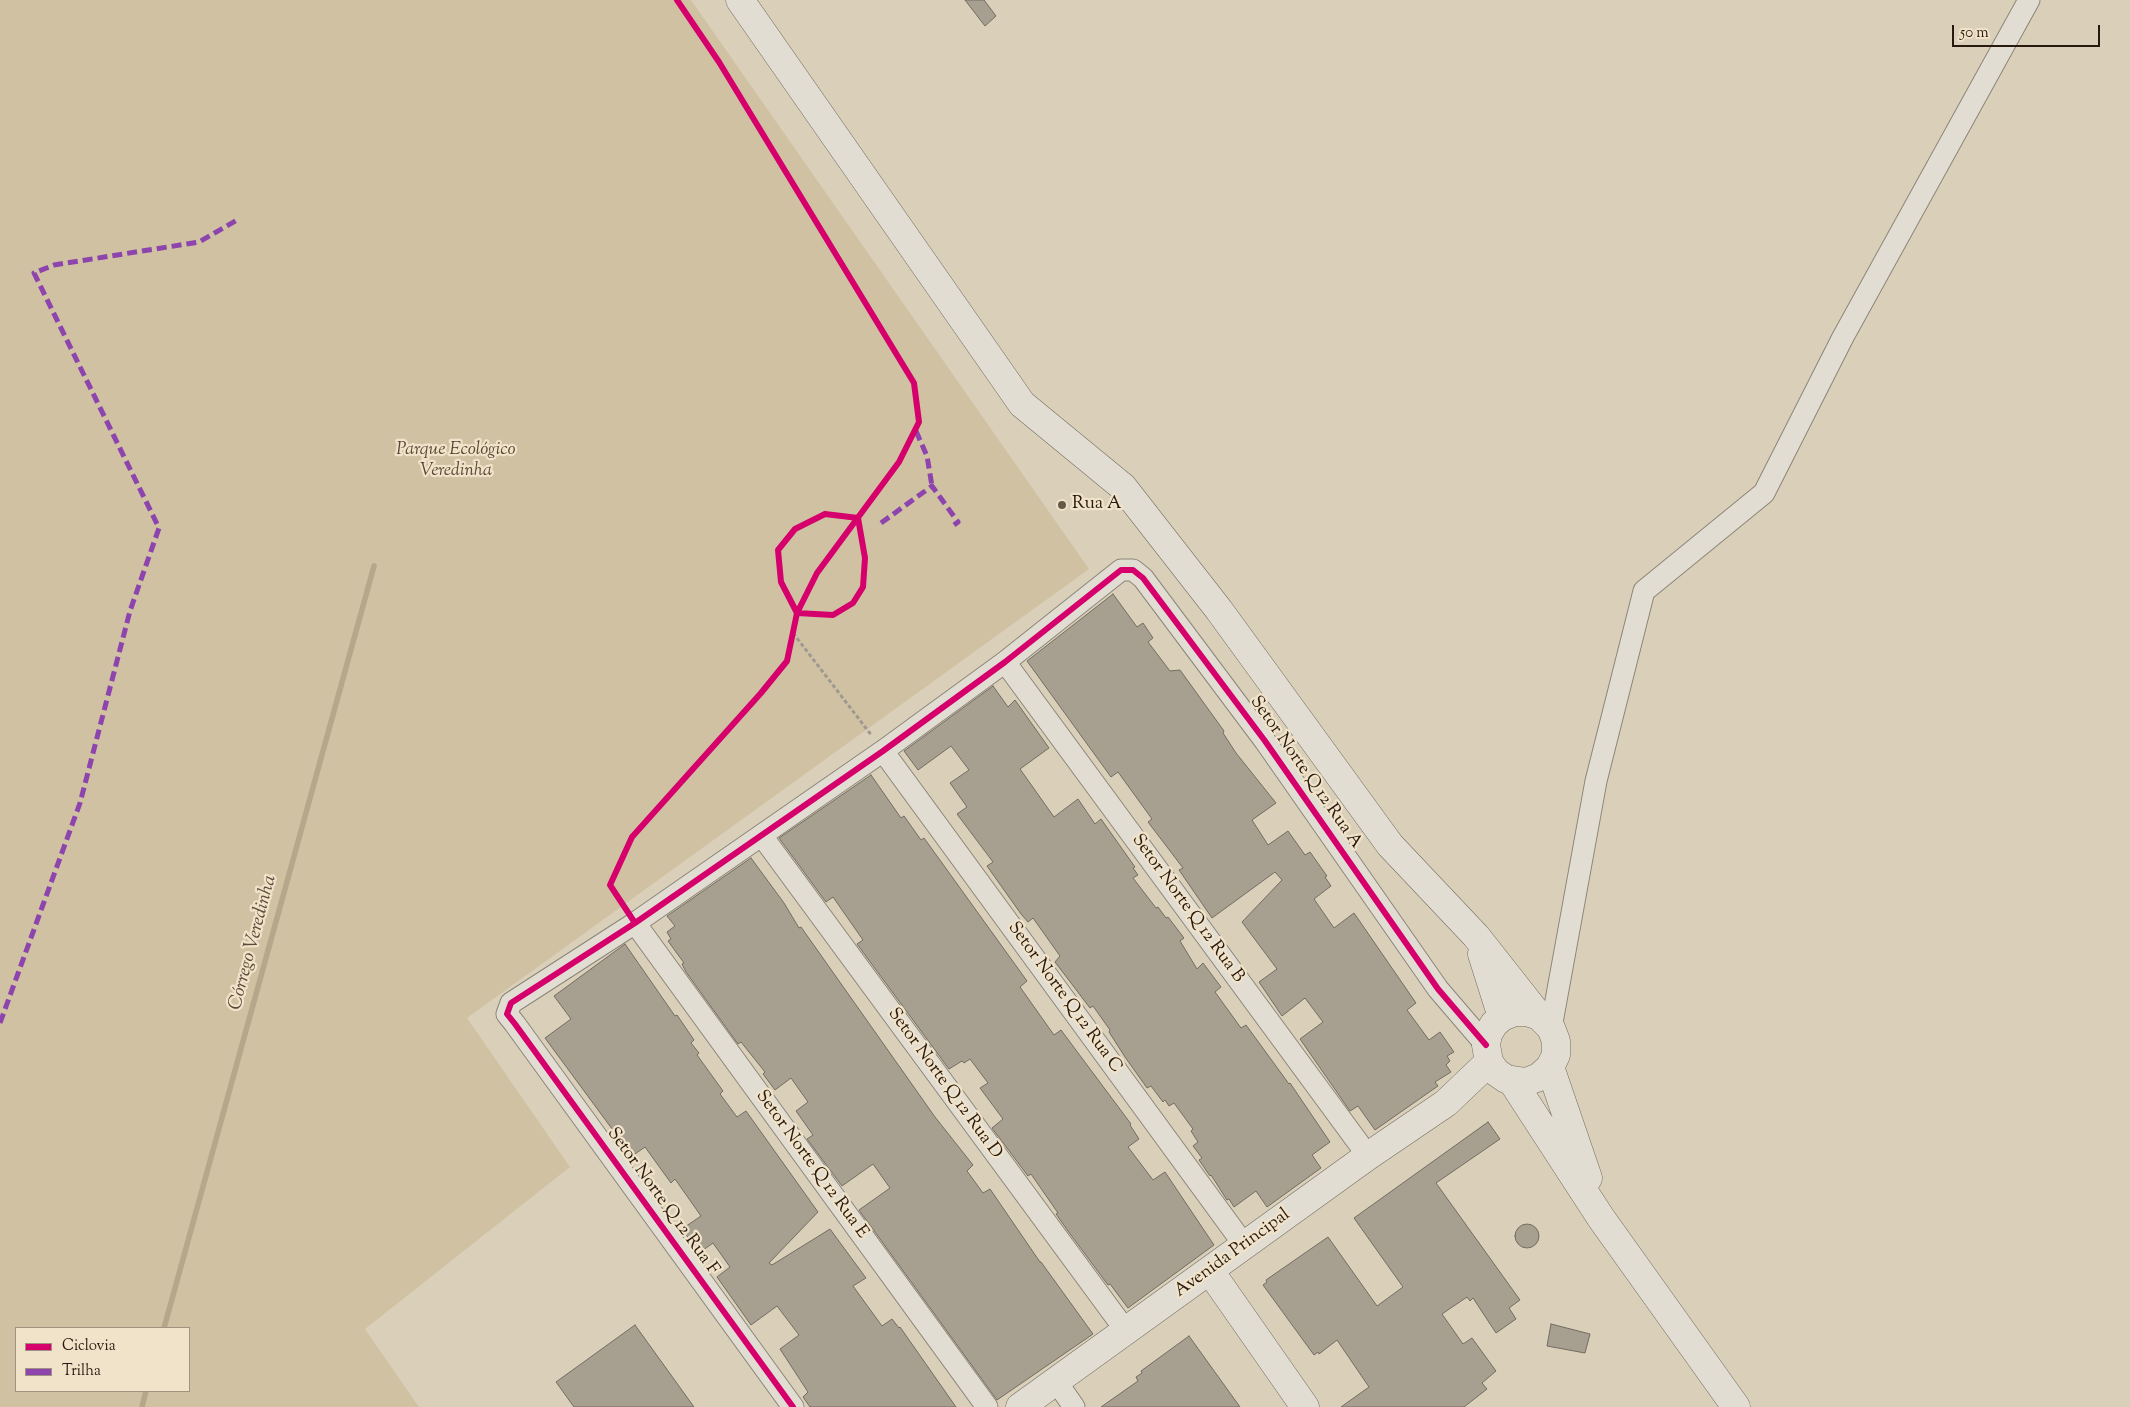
<!DOCTYPE html>
<meta charset="utf-8">
<style>
body{margin:0}
#map{position:relative;width:2130px;height:1407px;overflow:hidden;background:#dad0ba;font-family:"Sorts Mill Goudy",serif}
canvas{display:block}
.legend{position:absolute;left:15px;top:1327px;width:175px;height:65px;box-sizing:border-box;background:#f0e3c9;border:1px solid #a0927e;margin:0;padding:6px 9px;list-style:none;font-size:15px;color:#27190e}
.legend li{display:flex;align-items:center;gap:10px;height:25px}
.legend b{width:25px;border:1px solid #a0927e}
.scale{position:absolute;left:1952px;top:25px;width:148px;height:22px;box-sizing:border-box;border:2px solid #27190e;border-top:0;padding-left:6px;font-size:15px;line-height:18px;white-space:nowrap;color:#27190e;-webkit-text-stroke:4px #f0e3c9;paint-order:stroke}
</style>
<div id="map">
<canvas width="2130" height="1407"></canvas>
<ul class="legend">
<li><b style="height:6px;background:#d6006c"></b>Ciclovia</li>
<li><b style="height:6px;background:#8e44ad"></b>Trilha</li>
</ul>
<div class="scale">50 m</div>
</div>
<script>
const g = document.querySelector('canvas').getContext('2d');
g.lineJoin = 'round';
function fill(path, color) { g.fillStyle = color; g.fill(path, 'evenodd'); }
const poly = rows => new Path2D(rows.map(r => 'M' + r).join(''));
function stroke(path, color, width, dash) { g.strokeStyle = color; g.lineWidth = width; g.lineCap = dash ? 'butt' : 'round'; g.setLineDash(dash || []); g.stroke(path); }
function label(font, color, halo, rows, align = 'center') {
  g.font = font + ' "Sorts Mill Goudy",serif'; g.lineWidth = 4.5; g.setLineDash([]); g.textBaseline = 'middle'; g.strokeStyle = halo; g.fillStyle = color; for (const [text, x, y, turn = 0] of rows) {
    g.save(); g.translate(x, y); g.rotate((+turn || 0) * Math.PI / 180); g.textAlign = isNaN(turn) ? turn : align; if (halo) g.strokeText(text, 0, 0); g.fillText(text, 0, 0); g.restore();
  }
}
const green = poly([
 [0,0,691,0,1089,569,467,1018,570,1167,365,1329,419,1407,0,1407],
 [189,1328,189,1391,16,1391,16,1328]
]);
const stream = poly([
 [164,1328,374,566],
 [142,1407,146,1391]
]);
const building = poly([
 [965,0,984,0,996,16,985,26,965,0],
 [1113,594,1137,627,1143,623,1153,638,1148,642,1170,671,1180,670,1224,731,1223,733,1236,753,1276,803,1252,820,1268,845,1288,831,1305,855,1310,852,1327,876,1325,877,1331,886,1314,899,1334,928,1354,913,1416,1003,1407,1010,1429,1040,1440,1032,1454,1052,1447,1056,1450,1061,1446,1065,1451,1072,1435,1082,1438,1086,1375,1130,1358,1106,1350,1111,1300,1039,1323,1022,1305,998,1282,1016,1259,982,1277,969,1242,922,1282,880,1275,872,1212,918,1179,870,1183,868,1148,822,1152,819,1118,772,1111,777,1027,661,1113,594],
 [993,686,1008,707,1015,700,1049,748,1020,769,1054,817,1078,799,1095,824,1101,819,1135,867,1133,868,1138,875,1133,878,1156,908,1158,907,1166,918,1168,917,1184,938,1180,941,1197,969,1203,963,1221,987,1215,992,1241,1028,1246,1025,1289,1084,1290,1083,1330,1142,1312,1155,1321,1168,1267,1207,1256,1191,1234,1207,1229,1199,1227,1200,1211,1175,1210,1176,1199,1160,1202,1158,1193,1146,1198,1142,1191,1131,1193,1129,1174,1103,1169,1106,1165,1100,1163,1102,1151,1086,1147,1088,1125,1057,1109,1032,1110,1030,1093,1006,1090,1008,1055,962,1060,956,1033,918,1028,922,1021,914,987,866,993,862,957,814,967,807,950,783,969,770,951,746,918,770,904,751,993,686],
 [871,775,901,818,904,816,921,840,924,838,1027,981,1020,987,1054,1035,1061,1030,1131,1124,1130,1125,1139,1139,1128,1147,1153,1180,1165,1172,1214,1245,1128,1308,1110,1284,1108,1285,1068,1231,1056,1214,1058,1213,1031,1174,1028,1176,992,1128,1003,1119,980,1088,988,1083,970,1059,964,1063,962,1061,949,1069,857,944,863,940,833,897,826,902,779,838,871,775],
 [751,858,784,903,799,928,801,927,935,1117,973,1165,967,1171,983,1193,990,1189,1040,1262,1041,1262,1093,1334,997,1400,859,1210,890,1188,873,1164,842,1186,807,1139,813,1135,796,1111,808,1102,791,1078,775,1090,763,1074,765,1072,741,1042,738,1044,686,972,682,964,684,963,668,941,671,939,667,932,675,926,667,916,751,858],
 [625,944,675,1016,677,1015,694,1040,691,1043,699,1053,697,1055,723,1091,720,1094,737,1117,746,1111,818,1212,769,1263,772,1265,830,1229,866,1278,853,1286,882,1326,892,1319,899,1328,900,1327,956,1407,810,1407,803,1397,808,1392,780,1349,799,1335,777,1306,751,1325,717,1277,730,1267,713,1243,699,1253,682,1229,701,1216,675,1179,671,1183,645,1147,632,1156,545,1038,571,1019,554,996,625,944],
 [1488,1122,1500,1139,1436,1183,1520,1300,1509,1308,1516,1319,1496,1333,1473,1298,1470,1301,1467,1297,1442,1314,1463,1344,1472,1338,1496,1371,1482,1383,1487,1389,1464,1407,1341,1407,1369,1387,1337,1340,1319,1354,1318,1352,1314,1355,1263,1285,1267,1282,1266,1280,1328,1237,1377,1306,1403,1287,1354,1218,1488,1122],
 '1515 1236a12 12 0 1 1 24 0a12 12 0 1 1-24 0Z',
 [1551,1324,1590,1334,1585,1353,1547,1346,1551,1324],
 [635,1325,694,1407,574,1407,556,1382,635,1325],
 [1189,1336,1240,1407,1101,1407,1138,1381,1136,1377,1142,1373,1141,1371,1189,1336]
]);
const path = poly([
 [793,633,872,736]
]);
const street = poly([
 [1005,662,1368,1156],
 [883,751,1245,1246],
 [762,836,1126,1331],
 [635,923,987,1407],
 [1551,1028,1596,781,1644,591,1764,493,1843,337,2029,0],
 [1056,1381,1074,1407],
 [793,1407,515,1024,507,1014,511,1003,635,923,883,751,1005,662,1121,570,1133,570,1143,578,1265,741,1438,989,1486,1045]
]);
const secondary = poly([
 [740,0,1022,404,1123,487,1219,610,1390,845,1476,936,1539,1016,1551,1028,1556,1041,1556,1055,1550,1067,1539,1077,1526,1082,1506,1079,1496,1072,1489,1062,1486,1045,1488,1034,1494,1024,1502,1017,1514,1012,1527,1012,1539,1016],
 [1482,954,1502,1017],
 [1550,1067,1588,1178],
 [1512,1081,1601,1218,1736,1407],
 [1210,1271,1305,1407],
 [1020,1407,1368,1156,1446,1103,1489,1062]
]);
const quiet = poly([
 [916,431,927,456,932,486],
 [881,523,932,486,958,522,954,525],
 [0,1023,80,803,130,611,159,528,34,273,54,265,199,242,237,220]
]);
const cycleway = poly([
 [825,514,858,518,865,558,863,587,853,603,833,615,797,613,781,582,778,550,795,529,825,514],
 [635,923,610,885,632,837,761,693,787,661,797,613,817,573,899,462,919,422,914,383,719,62,677,0],
 [793,1407,515,1024,507,1014,511,1003,635,923,883,751,1005,662,1121,570,1133,570,1143,578,1265,741,1438,989,1486,1045]
]);
const markers = [
 [1062,505,5,"#66594a"]
];
const parkNames = [
 ["Parque Ecológico",456,451],
 ["Veredinha",456,472]
];
const poiNames = [
 ["Rua A",1072,505]
];
const streetNames = [
 ["Setor Norte Q 12 Rua A",1305,773,55],
 ["Setor Norte Q 12 Rua B",1187,909,54],
 ["Setor Norte Q 12 Rua C",1064,998,54],
 ["Setor Norte Q 12 Rua D",944,1084,54],
 ["Setor Norte Q 12 Rua E",811,1165,54],
 ["Setor Norte Q 12 Rua F",662,1202,54],
 ["Avenida Principal",1233,1254,-36]
];
const waterNames = [
 ["Córrego Veredinha",254,943,-75]
];
fill(green, '#d0c1a3');
stroke(stream, '#b6a68a', 5.5);
fill(building, '#a79f90');
stroke(building, '#736c60', 1);
stroke(street, '#8c8577', 23);
stroke(secondary, '#736c60', 29);
stroke(path, '#9f9a90', 3, [4, 2.5]);
stroke(street, '#e2ddd2', 21);
stroke(secondary, '#e2ddd2', 28);
stroke(quiet, '#8e44ad', 5, [10, 5]);
stroke(cycleway, '#d6006c', 6);
for (const [x, y, r, color] of markers) { const dot = new Path2D(); dot.arc(x, y, r, 0, 2 * Math.PI); g.fillStyle = color; g.fill(dot); stroke(dot, '#f0e3c9', 2); }
label('italic 18px', '#574835', '#f0e3c9', parkNames);
label('18px', '#27190e', '#f0e3c9', poiNames, 'left');
label('18px', '#27190e', '#f0e3c9', streetNames);
label('italic 19px', '#5a4a38', '#f0e3c9', waterNames);
</script>
